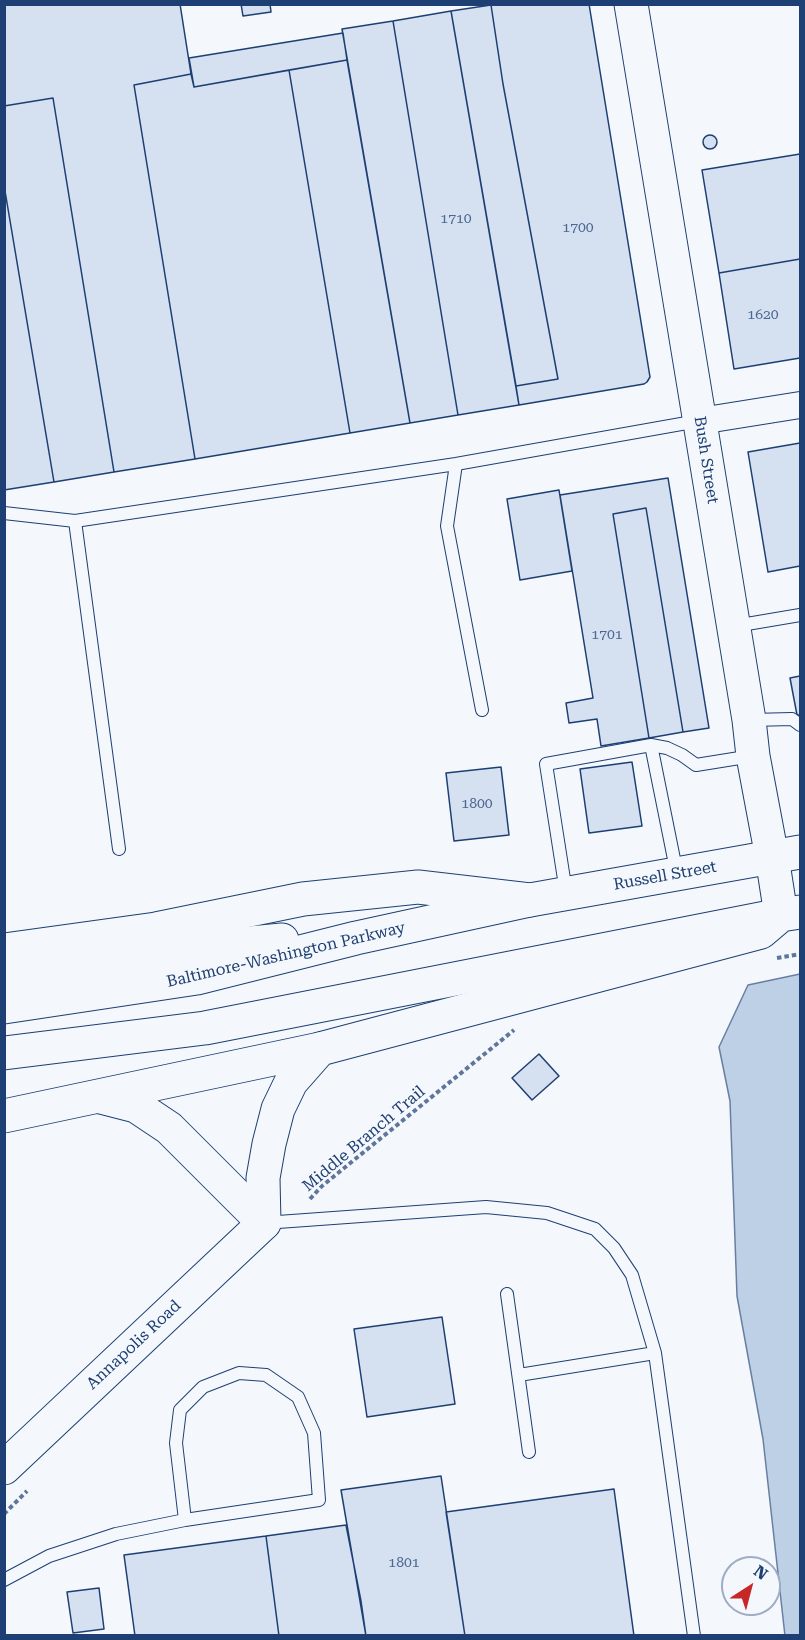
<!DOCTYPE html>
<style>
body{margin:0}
#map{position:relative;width:805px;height:1640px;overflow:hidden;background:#f4f7fb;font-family:"Roboto Serif",serif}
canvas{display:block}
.frame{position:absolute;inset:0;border:6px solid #1d3f73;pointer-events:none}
.north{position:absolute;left:721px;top:1556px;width:60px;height:60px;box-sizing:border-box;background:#f4f7fb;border:2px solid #9eadc5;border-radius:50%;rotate:36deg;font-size:16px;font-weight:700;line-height:24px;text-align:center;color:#1d3f73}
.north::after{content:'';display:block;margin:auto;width:21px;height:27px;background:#c62828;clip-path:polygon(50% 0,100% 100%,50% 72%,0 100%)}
</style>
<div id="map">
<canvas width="805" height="1640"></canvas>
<div class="frame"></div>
<div class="north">N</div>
</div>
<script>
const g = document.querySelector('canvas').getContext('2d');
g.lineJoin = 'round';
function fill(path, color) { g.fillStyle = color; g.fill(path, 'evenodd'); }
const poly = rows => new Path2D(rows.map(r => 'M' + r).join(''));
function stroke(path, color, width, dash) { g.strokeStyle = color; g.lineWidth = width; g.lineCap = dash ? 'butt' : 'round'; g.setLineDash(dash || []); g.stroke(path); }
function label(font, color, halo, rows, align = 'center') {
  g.font = font + ' "Roboto Serif",serif'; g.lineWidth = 4.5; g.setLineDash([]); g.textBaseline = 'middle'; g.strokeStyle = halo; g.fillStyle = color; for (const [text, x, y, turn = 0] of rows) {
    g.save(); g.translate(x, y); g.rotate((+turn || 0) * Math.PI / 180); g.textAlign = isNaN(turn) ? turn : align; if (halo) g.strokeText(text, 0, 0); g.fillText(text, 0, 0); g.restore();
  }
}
const water = poly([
 [800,974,800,1635,785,1636,763,1439,737,1296,730,1101,719,1047,748,985,800,974]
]);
const building = poly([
 [4,4,180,4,191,74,134,85,195,459,114,472,53,98,4,106,4,4],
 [241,4,270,4,271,12,243,16,241,4],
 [589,4,650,377,647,382,644,384,519,405,516,386,558,379,503,84,491,5,589,4],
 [491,5,503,84,558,379,516,386,451,11,491,5],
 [451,11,519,405,458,415,393,21,451,11],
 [393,21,458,415,410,423,342,29,393,21],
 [343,33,347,60,194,87,189,58,343,33],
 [347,60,410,423,350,433,289,70,347,60],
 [289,70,350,433,195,459,134,85,191,74,194,87,289,70],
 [53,98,114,472,54,482,4,185,4,106,53,98],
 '703 142a7 7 0 1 1 14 0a7 7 0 1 1-14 0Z',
 [800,154,800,259,719,273,702,170,800,154],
 [4,185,54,482,4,490,4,185],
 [800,259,800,358,734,369,719,273,800,259],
 [800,443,800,566,768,572,748,452,800,443],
 [668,478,709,728,683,732,646,508,613,514,649,738,601,746,597,719,569,723,566,703,593,698,560,495,668,478],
 [559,490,572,571,520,580,507,499,559,490],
 [646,508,683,732,649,738,613,514,646,508],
 [800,676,800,715,797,715,790,678,800,676],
 [632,762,642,826,589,833,580,769,632,762],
 [501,767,509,835,454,841,446,773,501,767],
 [539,1054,559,1076,532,1100,512,1078,539,1054],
 [442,1317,455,1404,367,1417,354,1329,442,1317],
 [441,1476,465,1636,366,1636,341,1490,441,1476],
 [614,1489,634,1636,465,1636,446,1512,614,1489],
 [346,1525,361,1601,366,1636,279,1636,266,1536,346,1525],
 [266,1536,279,1636,135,1636,124,1555,266,1536],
 [99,1588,104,1629,73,1633,67,1592,99,1588]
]);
const path = poly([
 [777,958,800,954],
 [310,1199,322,1186,514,1030],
 [4,1514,27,1491]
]);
const lane = poly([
 [456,464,447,526,482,710],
 [4,513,75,521,456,464,698,421],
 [75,521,119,849],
 [735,626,800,615],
 [751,720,792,719,800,725],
 [651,745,677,874],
 [566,892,546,764,651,745,667,748,682,755,696,765,752,756],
 [264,1223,486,1207,547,1213,595,1229,614,1248,632,1275,655,1353,694,1636],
 [507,1294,529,1452],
 [519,1375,655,1353],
 [4,1580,49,1556,116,1534,185,1520,319,1500,314,1433,298,1397,266,1375,239,1373,203,1387,180,1410,176,1443,185,1520]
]);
const street = poly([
 [700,421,800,405]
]);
const secondary = poly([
 [631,4,749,720,753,756,772,857,781,915]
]);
const primary = poly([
 [4,950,156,929,303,899,418,887,530,900,800,852],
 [4,1468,264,1223,263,1178,269,1144,278,1109,291,1082,320,1049,761,932,781,915,800,912]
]);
const highway = poly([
 [4,976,188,949,282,940],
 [4,1007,197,978,356,938,530,900],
 [4,1053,205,1028,781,915],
 [101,1097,136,1106,169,1128,264,1223],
 [4,1116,320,1049]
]);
const numberNames = [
 ["1710",456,219],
 ["1700",578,228],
 ["1620",763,315],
 ["1701",607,635],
 ["1800",477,804],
 ["1801",404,1563]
];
const streetNames = [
 ["Bush Street",706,460,81],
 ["Russell Street",665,876,-10],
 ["Baltimore-Washington Parkway",286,955,-13],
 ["Middle Branch Trail",364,1139,-40],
 ["Annapolis Road",134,1345,-43]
];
fill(water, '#bed0e5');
stroke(water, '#687fa3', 1.5);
fill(building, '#d5e0f0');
stroke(building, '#1d3f73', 1.5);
stroke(lane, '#1d3f73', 14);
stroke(street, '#1d3f73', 28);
stroke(secondary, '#1d3f73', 35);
stroke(primary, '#1d3f73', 35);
stroke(highway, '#1d3f73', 35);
stroke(path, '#5e769c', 4, [4.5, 3]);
stroke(lane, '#f4f7fb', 12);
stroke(street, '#f4f7fb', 26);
stroke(secondary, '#f4f7fb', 33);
stroke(primary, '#f4f7fb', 33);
stroke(highway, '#f4f7fb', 33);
label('14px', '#4b6792', null, numberNames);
label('16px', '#1d3f73', '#f4f7fb', streetNames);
</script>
